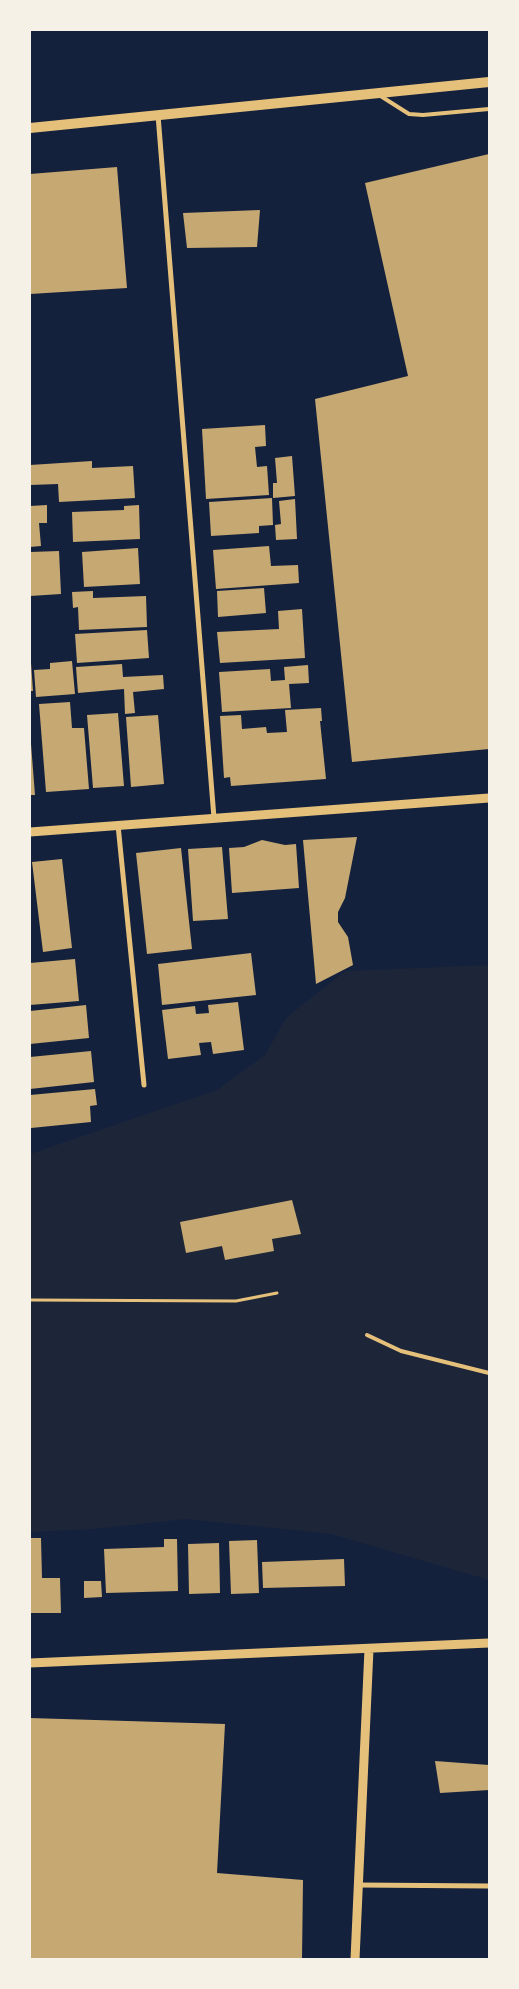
<!DOCTYPE html>
<style>
body{margin:0}
#map{position:relative;width:519px;height:1989px;overflow:hidden;background:#14213d;font-family:"Roboto Condensed",sans-serif}
canvas{display:block}
.frame{position:absolute;inset:0;border:31px solid #f6f1e7;pointer-events:none}
</style>
<div id="map">
<canvas width="519" height="1989"></canvas>
<div class="frame"></div>
</div>
<script>
const g = document.querySelector('canvas').getContext('2d');
g.lineJoin = 'round';
function fill(path, color) { g.fillStyle = color; g.fill(path, 'evenodd'); }
const poly = rows => new Path2D(rows.map(r => 'M' + r).join(''));
function stroke(path, color, width, dash) { g.strokeStyle = color; g.lineWidth = width; g.lineCap = dash ? 'butt' : 'round'; g.setLineDash(dash || []); g.stroke(path); }
const green = poly([
 [489,965,489,1580,331,1534,186,1519,94,1529,30,1532,30,1154,217,1090,265,1055,286,1018,345,971]
]);
const building = poly([
 [489,154,489,749,352,762,315,399,408,376,365,183],
 [117,167,127,288,30,294,30,174],
 [260,210,257,247,187,248,183,213],
 [265,425,266,446,255,447,257,467,267,466,269,495,206,499,202,429],
 [292,456,295,496,273,498,273,483,277,483,275,458],
 [92,461,92,468,133,466,135,498,59,502,58,484,30,485,30,465],
 [272,498,273,525,259,526,259,533,211,536,209,502],
 [295,499,297,539,276,540,275,525,281,524,279,501],
 [47,505,47,523,39,523,41,546,30,547,30,506],
 [139,505,140,539,73,542,72,512,124,510,124,506],
 [269,546,271,566,298,565,299,583,216,589,213,550],
 [138,548,140,584,84,587,82,552],
 [59,551,61,594,30,596,30,552],
 [264,588,266,613,218,617,217,591],
 [93,591,93,598,146,596,147,627,79,630,78,607,73,608,72,592],
 [302,609,305,658,220,663,217,632,279,629,278,611],
 [147,630,149,658,77,663,75,634],
 [72,661,75,694,36,697,34,670,50,669,50,663],
 [30,663,31,663,33,691,30,691],
 [122,664,123,677,163,675,164,689,133,692,135,713,125,714,124,689,78,693,76,667],
 [308,665,309,683,289,684,291,708,222,712,219,672,270,669,271,681,285,680,284,667],
 [70,702,72,728,84,728,89,789,46,792,39,704],
 [321,708,322,721,320,721,326,779,231,786,230,777,224,778,220,716,241,715,242,729,266,727,267,733,287,732,285,710],
 [118,713,124,786,93,788,87,715],
 [158,715,164,784,131,787,126,717],
 [30,744,31,744,35,795,30,795],
 [357,837,345,898,338,912,338,922,348,937,353,965,316,984,303,840],
 [262,840,285,845,296,844,299,888,232,893,229,848,244,847],
 [222,847,228,919,193,921,188,849],
 [181,848,192,949,147,954,136,853],
 [62,859,72,948,43,952,32,862],
 [251,953,256,995,162,1005,158,964],
 [75,959,79,1001,30,1005,30,963],
 [238,1002,244,1050,213,1054,211,1042,199,1043,201,1055,168,1059,162,1010,195,1006,196,1014,209,1013,208,1005],
 [86,1005,89,1038,30,1044,30,1011],
 [91,1051,94,1082,30,1089,30,1057],
 [95,1089,97,1105,90,1106,91,1122,31,1128,30,1095],
 [292,1200,301,1234,272,1239,274,1251,225,1260,222,1246,186,1253,180,1222],
 [30,1538,41,1538,42,1578,60,1578,61,1613,30,1613],
 [164,1539,177,1539,178,1591,106,1593,104,1549,164,1547],
 [257,1540,259,1593,231,1594,229,1541],
 [219,1543,220,1593,189,1594,188,1544],
 [344,1559,345,1586,263,1588,262,1562],
 [84,1581,101,1581,102,1597,84,1598],
 [30,1718,225,1724,217,1873,303,1880,302,1959,30,1959],
 [435,1761,489,1765,489,1790,440,1793]
]);
const path = poly([
 [30,1300,236,1301,277,1293]
]);
const service = poly([
 [379,95,409,114,423,115,489,109],
 [367,1335,401,1351,489,1373]
]);
const minor = poly([
 [158,115,214,818],
 [118,825,144,1085],
 [358,1885,489,1886]
]);
const tertiary = poly([
 [30,832,489,798],
 [30,1663,489,1643],
 [355,1959,369,1649]
]);
const secondary = poly([
 [30,128,489,82]
]);
fill(green, '#1d2539');
fill(building, '#c6a872');
stroke(path, '#e5c07b', 3);
stroke(service, '#e5c07b', 4);
stroke(minor, '#e5c07b', 5);
stroke(tertiary, '#e5c07b', 9);
stroke(secondary, '#e5c07b', 10);
</script>
